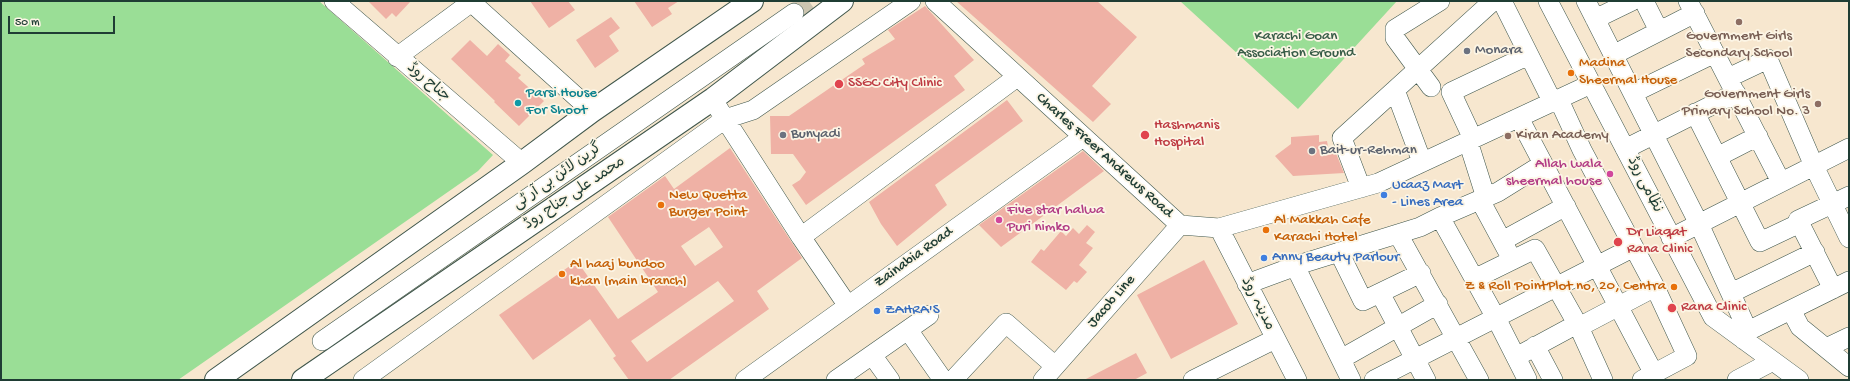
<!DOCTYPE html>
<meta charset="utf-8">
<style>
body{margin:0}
#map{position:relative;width:1850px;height:381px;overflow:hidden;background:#f7e7cf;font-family:"Gochi Hand",sans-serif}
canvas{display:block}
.frame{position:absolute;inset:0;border:2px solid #1f3d34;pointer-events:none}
.scale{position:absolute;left:8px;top:16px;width:107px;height:18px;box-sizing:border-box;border:2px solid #1f3d34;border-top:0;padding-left:5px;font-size:12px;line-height:14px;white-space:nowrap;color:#1f3d34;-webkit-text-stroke:3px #fcf5e5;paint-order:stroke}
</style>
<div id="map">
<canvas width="1850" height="381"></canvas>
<div class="frame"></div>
<div class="scale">50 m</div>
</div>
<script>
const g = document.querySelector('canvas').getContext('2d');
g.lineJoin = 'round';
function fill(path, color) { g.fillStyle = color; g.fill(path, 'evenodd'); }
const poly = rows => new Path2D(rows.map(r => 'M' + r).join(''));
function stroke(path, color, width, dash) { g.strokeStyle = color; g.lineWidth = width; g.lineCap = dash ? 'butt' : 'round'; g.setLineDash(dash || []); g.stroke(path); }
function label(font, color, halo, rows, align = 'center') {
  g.font = font + ' "Gochi Hand","Playpen Sans Arabic",sans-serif'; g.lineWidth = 3.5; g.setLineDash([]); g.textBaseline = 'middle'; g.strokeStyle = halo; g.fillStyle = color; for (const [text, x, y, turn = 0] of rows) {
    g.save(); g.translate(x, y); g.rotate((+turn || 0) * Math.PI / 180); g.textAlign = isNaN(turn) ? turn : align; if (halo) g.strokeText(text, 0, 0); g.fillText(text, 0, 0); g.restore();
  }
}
const green = poly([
 [1,1,319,1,493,155,478,171,178,380,1,380],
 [1180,1,1397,1,1298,109]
]);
const building = poly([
 [368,1,411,1,396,17,392,13,386,19],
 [530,1,568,1,575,10,549,28],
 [634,1,679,1,668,8,672,14,652,27],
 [956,1,1097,1,1137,37,1092,86,1111,104,1093,122],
 [925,6,974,60,954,76,965,90,806,205,792,185,800,180,806,172,793,154,771,154,770,116,789,116,865,64,862,59,895,39,888,30],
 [611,17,620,28,609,36,619,51,595,68,576,40],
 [470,40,487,56,498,44,510,55,505,61,521,75,518,78,544,101,519,126,494,102,495,101,451,59],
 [1007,100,1023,121,935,185,947,205,897,246,881,224,869,202],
 [1319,135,1319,142,1327,141,1328,147,1333,146,1344,173,1293,176,1275,156,1291,144,1291,137],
 [730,148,802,258,757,291,769,309,669,380,629,380,613,358,616,356,590,319,533,360,499,315,577,261,618,319,658,292,608,217,665,176,674,189],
 [709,227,723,247,695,266,681,246],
 [718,281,734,301,647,362,631,341],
 [1083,151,1104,171,1001,247,979,225],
 [1087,225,1095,232,1086,243,1093,248,1079,265,1087,272,1077,283,1074,281,1066,290,1031,262,1041,249,1044,251,1061,231,1066,236,1073,228,1079,234],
 [1204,260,1238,324,1171,359,1137,295],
 [1136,353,1147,373,1134,380,1084,380]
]);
const minorTunnel = poly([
 [794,13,811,1]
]);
const minor = poly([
 [334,1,522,163],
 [470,1,592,111],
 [935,1,1180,225,1219,228,1378,183,1591,84],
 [1502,1,1553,103],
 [1548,1,1713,317,1799,380],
 [1586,1,1699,224,1748,331,1744,340],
 [1644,1,1659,31],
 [1688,1,1781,182],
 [1595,19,1632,1],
 [1613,55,1695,13],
 [397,57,473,1],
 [1728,78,1768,59,1814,166,1849,238],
 [1431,87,1395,38,1395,29,1440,1],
 [1395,90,1422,162],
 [1633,93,1715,53],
 [1559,100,1582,150,1655,287,1687,356,1642,380],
 [718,108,801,237,848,306],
 [1695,113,1760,242,1800,223],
 [1519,118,1654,374],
 [1473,139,1451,92,1529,55],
 [1468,141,1486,198],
 [1625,149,1736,93],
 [1717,157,1758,136],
 [1361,188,1342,138,1493,1],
 [1480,200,1508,252],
 [1440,217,1496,318,1527,379],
 [1219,228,1297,380],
 [1398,234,1479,380],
 [801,237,1017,77],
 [1671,238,1849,148],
 [1502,241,1566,206],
 [1339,252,1363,301,1421,273],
 [1295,266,1351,380],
 [1474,279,1535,249,1579,327,1603,380],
 [1247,284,1304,263,1420,227,1440,217,1498,192,1543,164],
 [1833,289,1798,220,1849,196],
 [1380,293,1426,380],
 [1731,293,1815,252],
 [1791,310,1800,327,1849,367],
 [1579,327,1655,287],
 [908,330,943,380],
 [1748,331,1849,281],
 [322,341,794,13],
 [1535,346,1553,380],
 [1826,348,1849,337],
 [872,355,890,380],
 [1516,357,1577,324],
 [1341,359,1438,304],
 [363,380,725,119,753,110,911,1],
 [745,380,1083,137],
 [836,380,929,315],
 [953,380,1006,323,1055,366],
 [1043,380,1180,225],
 [1193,380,1275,339],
 [1374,380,1632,248],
 [1737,380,1773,361]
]);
const highway = poly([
 [216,380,522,163,592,111,752,1],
 [303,380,713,99,842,1]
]);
const markers = [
 [1739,22,4,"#8d6e63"],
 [1467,51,4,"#6b7280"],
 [1571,73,4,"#e8710a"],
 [839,84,5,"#e0444e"],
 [518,103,4,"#0f9aa8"],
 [1818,104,4,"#8d6e63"],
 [783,135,4,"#6b7280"],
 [1145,135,5,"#e0444e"],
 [1508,136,4,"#8d6e63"],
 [1312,151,4,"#6b7280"],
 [1610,174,4,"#d1479c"],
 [1384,195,4,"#3f7fe0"],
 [661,205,4,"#e8710a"],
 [999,220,4,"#d1479c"],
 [1266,230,4,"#e8710a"],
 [1618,242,5,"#e0444e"],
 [1264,258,4,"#3f7fe0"],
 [562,274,4,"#e8710a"],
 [1674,287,4,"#e8710a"],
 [1672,308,5,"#e0444e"],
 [877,311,4,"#3f7fe0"]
];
const parkNames = [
 ["Karachi Goan",1296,37],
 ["Association Ground",1296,54]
];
const educationNames = [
 ["Government Girls",1739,37],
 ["Secondary School",1739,54],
 ["Government Girls",1810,95,"right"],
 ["Primary School No. 3",1810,112,"right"],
 ["Kiran Academy",1516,136,"left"]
];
const worshipNames = [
 ["Monara",1475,51],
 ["Bunyadi",791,135],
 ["Bait-ur-Rehman",1320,151]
];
const foodNames = [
 ["Madina",1579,64],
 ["Sheermal House",1579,81],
 ["New Quetta",669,196],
 ["Burger Point",669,213],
 ["Al Makkah Cafe",1274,221],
 ["Karachi Hotel",1274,238],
 ["Al haaj bundoo",570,265],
 ["khan (main branch)",570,282],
 ["Z & Roll PointPlot no, 20, Centra",1666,287,"right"]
];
const streetNames = [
 ["جناح روڈ",428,83,40],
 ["Charles Freer Andrews Road",1104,156,42],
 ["گرین لائن بی آر ٹی",558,177,-35],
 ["نظامی روڈ",1644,185,63],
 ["محمد علی جناح روڈ",575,194,-34],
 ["Zainabia Road",914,258,-36],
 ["Jacob Line",1112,302,-49],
 ["مدینہ روڈ",1257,304,63]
];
const healthNames = [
 ["SSGC City Clinic",848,84],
 ["Hashmanis",1154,126],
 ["Hospital",1154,143],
 ["Dr Liaqat",1627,233],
 ["Rana Clinic",1627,250],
 ["Rana Clinic",1681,308]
];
const cultureNames = [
 ["Parsi House",526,94],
 ["For Shoot",526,111]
];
const hotelNames = [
 ["Allah wala",1602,165],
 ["sheermal house",1602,182],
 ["Five star halwa",1007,211,"left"],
 ["Puri nimko",1007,228,"left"]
];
const shopNames = [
 ["Ucaaz Mart",1392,186],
 ["- Lines Area",1392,203],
 ["Anny Beauty Parlour",1272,258],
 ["ZAHRA'S",885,311]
];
fill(green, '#9ade96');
fill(building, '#efb1a5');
stroke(minorTunnel, '#ccc5b0', 19, [19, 10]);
stroke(minor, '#3f564b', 20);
stroke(highway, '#3f564b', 24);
stroke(minor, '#fff', 19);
stroke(highway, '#fff', 22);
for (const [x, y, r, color] of markers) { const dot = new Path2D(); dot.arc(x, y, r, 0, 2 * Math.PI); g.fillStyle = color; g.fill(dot); stroke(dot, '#fcf5e5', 1.5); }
label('15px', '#385d48', '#fcf5e5', parkNames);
label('15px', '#785e54', '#fcf5e5', educationNames);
label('15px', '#5b616d', '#fcf5e5', worshipNames, 'left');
label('15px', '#c56008', '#fcf5e5', foodNames, 'left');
label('15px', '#1f3d34', '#fcf5e5', streetNames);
label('15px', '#be3a42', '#fcf5e5', healthNames, 'left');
label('15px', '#0d838f', '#fcf5e5', cultureNames, 'left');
label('15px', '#b23c85', '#fcf5e5', hotelNames, 'right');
label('15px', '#366cbe', '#fcf5e5', shopNames, 'left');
</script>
